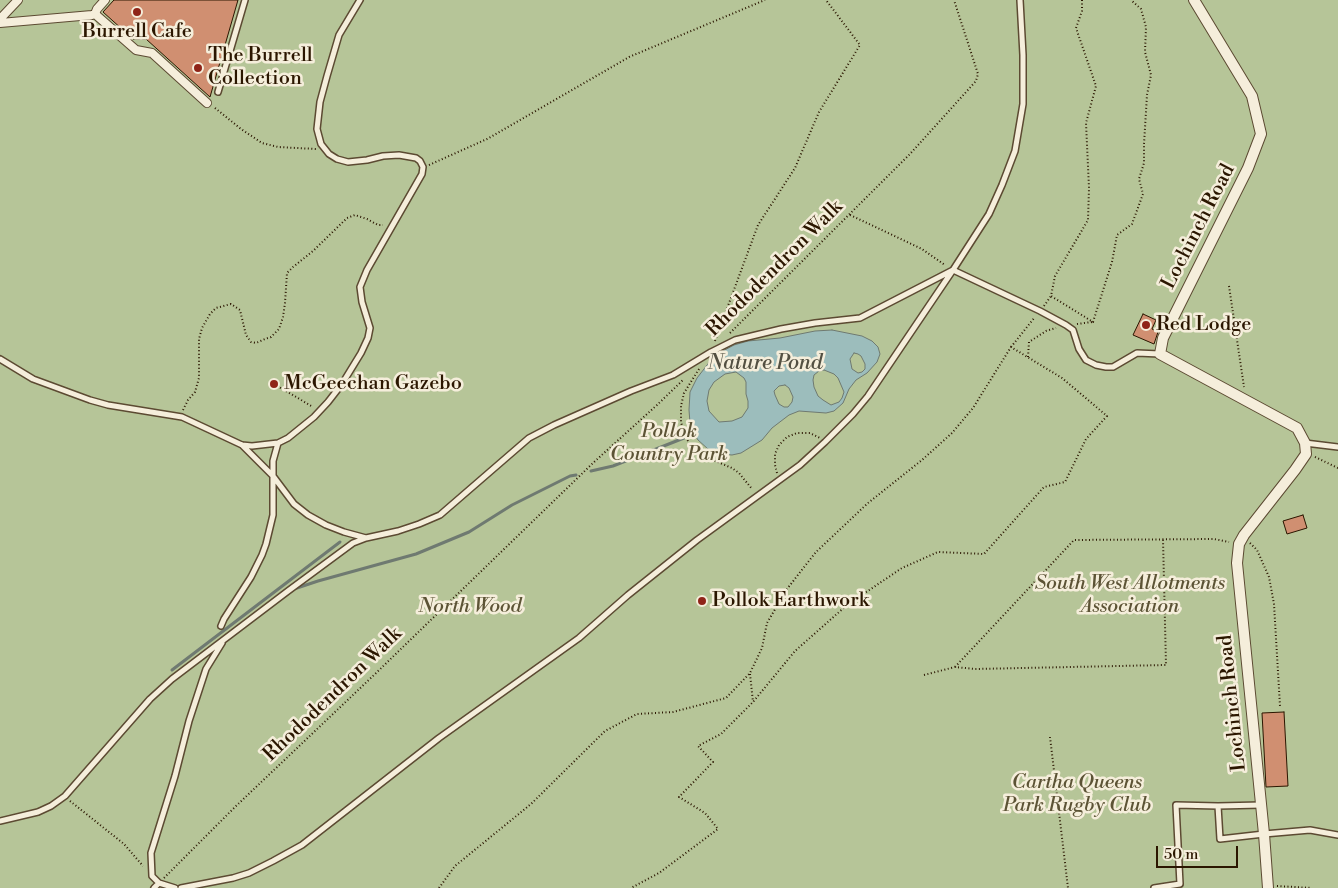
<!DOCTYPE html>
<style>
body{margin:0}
#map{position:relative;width:1338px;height:888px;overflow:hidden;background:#efe5c7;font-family:"Libre Bodoni",serif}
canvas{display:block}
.scale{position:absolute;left:1156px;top:846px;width:82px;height:22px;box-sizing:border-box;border:2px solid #2b1600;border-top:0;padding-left:6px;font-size:15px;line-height:18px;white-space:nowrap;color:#2b1600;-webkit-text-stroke:4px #f5eedb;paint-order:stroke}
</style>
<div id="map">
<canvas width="1338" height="888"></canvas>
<div class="scale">50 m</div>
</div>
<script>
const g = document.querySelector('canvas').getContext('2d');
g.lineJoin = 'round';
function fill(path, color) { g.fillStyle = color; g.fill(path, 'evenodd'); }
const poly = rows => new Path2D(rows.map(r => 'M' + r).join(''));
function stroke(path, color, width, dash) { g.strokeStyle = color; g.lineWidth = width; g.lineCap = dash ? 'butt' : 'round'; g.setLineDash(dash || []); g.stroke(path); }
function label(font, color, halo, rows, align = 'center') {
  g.font = font + ' "Libre Bodoni",serif'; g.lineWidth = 5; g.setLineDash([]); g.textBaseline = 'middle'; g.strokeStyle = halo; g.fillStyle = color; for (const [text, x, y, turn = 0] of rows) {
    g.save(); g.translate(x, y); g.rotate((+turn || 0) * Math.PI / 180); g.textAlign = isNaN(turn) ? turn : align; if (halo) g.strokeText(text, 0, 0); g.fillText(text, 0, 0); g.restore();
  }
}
const green = poly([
 [0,0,1338,0,1338,888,0,888]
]);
const water = poly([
 [832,330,862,336,872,341,878,347,880,354,877,362,867,373,856,380,849,389,843,403,834,411,826,413,799,411,789,415,772,428,762,440,741,453,732,455,720,454,708,449,698,440,694,434,690,423,689,410,690,392,697,378,711,360,721,352,734,345,748,341,780,338,815,331,832,330],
 [854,353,858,354,861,356,865,364,865,369,862,372,858,373,852,369,850,359,854,353],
 [824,370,834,374,838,378,844,392,842,398,839,402,831,405,823,400,818,396,814,387,813,380,814,375,819,371,824,370],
 [736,372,744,378,746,382,746,394,748,401,748,408,742,417,732,421,719,422,709,411,707,401,709,390,714,382,725,374,736,372],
 [785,385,789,388,793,397,792,402,788,407,784,407,779,404,775,395,774,391,779,386,785,385]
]);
const stream = poly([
 [591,471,613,466,684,438],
 [297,588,318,581,416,554,469,532,512,505,570,476,576,475],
 [172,670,340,542]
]);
const building = poly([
 [114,0,238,0,210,97,146,39,133,39,103,12,114,0],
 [1143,314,1156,320,1152,329,1158,332,1154,344,1133,335,1143,314],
 [1303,515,1307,528,1287,534,1283,521,1303,515],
 [1284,712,1288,786,1266,787,1262,713,1284,712]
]);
const path = poly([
 [1082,0,1082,11,1076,28,1096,86,1086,123,1089,188,1088,220,1055,276,1051,296,1093,322,1112,262,1117,235,1132,224,1143,194,1139,179,1144,163,1144,144,1147,95,1151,75,1145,52,1146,27,1141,9,1131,0],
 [215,108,241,129,262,143,278,147,316,149],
 [429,165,487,139,629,57,765,0],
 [850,215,922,249,945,265],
 [1229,286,1244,387],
 [1044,306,1051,296],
 [1077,324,1092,322],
 [730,333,910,154,976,81,978,74,954,0],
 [715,341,758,225,795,168,819,112,860,45,826,0],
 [1011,347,1035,317],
 [1028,357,1029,342,1046,331,1056,328],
 [699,369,684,393,681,406,681,422,684,433,690,445,701,455,732,468,739,473,752,489],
 [274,384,313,407],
 [183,410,188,400,195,392,199,378,199,339,202,328,210,314,216,308,231,304,240,310,246,335,251,342,256,343,265,339,271,337,279,329,283,317,285,303,287,273,293,267,313,251,347,218,355,215,367,219,378,225,383,225],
 [1315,457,1338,468],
 [777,473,775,465,775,454,779,445,787,437,797,433,810,433,820,438],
 [1250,543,1257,550,1269,577,1274,604,1280,706],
 [955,667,1074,540,1214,539,1229,542],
 [750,674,753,702],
 [924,675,955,667,975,669,1166,665,1163,539],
 [1050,737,1068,888],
 [70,801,124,844,143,866],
 [164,878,235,807,374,675,593,463,657,405,684,379],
 [1277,886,1312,888],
 [439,888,455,866,531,804,605,731,637,714,673,712,726,698,750,673,762,648,767,623,787,589,816,552,868,503,922,460,952,433,973,408,1011,347,1062,378,1107,416,1086,439,1065,482,1044,487,984,554,938,552,902,568,847,605,795,651,753,702,721,734,698,746,713,762,679,797,705,813,718,829,659,873,631,888]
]);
const service = poly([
 [218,92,245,0],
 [0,359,33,379,90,400,108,405,182,417,242,445,252,446,278,443],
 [1305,443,1338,447],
 [242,445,273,476,294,504,308,515,326,525,344,532,366,538],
 [221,626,224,619,251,577,262,555,266,544,273,515,273,461,278,443,288,438,314,417,328,402,342,384,361,353,368,338,370,328,362,302,360,287,367,270,422,174,423,167,420,161,416,158,399,155,383,156,367,160,348,162,337,159,329,154,321,144,317,129,320,102,327,76,339,35,360,0],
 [1218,806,1261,805],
 [0,821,38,812,51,806,65,796,150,699,172,679,288,591,353,543,366,538,398,531,419,524,440,515,529,438,554,425,631,391,673,375,711,352,735,340,781,329,815,323,860,318,953,270,1040,311,1066,325,1073,330,1079,349,1086,360,1096,365,1106,367,1113,367,1137,353,1160,354],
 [159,883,152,876,151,853,175,776,189,721,206,669,222,643],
 [154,888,159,883,175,888],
 [181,888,233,878,249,873,273,861,302,845,439,738,579,638,628,595,697,540,800,465,825,442,853,414,868,396,953,270,989,214,1002,185,1015,151,1023,104,1023,55,1020,0],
 [1154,888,1180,884,1176,805,1218,806,1220,839,1264,834,1310,830,1338,835]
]);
const pedestrian = poly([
 [95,14,97,9,105,0],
 [0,19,18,0],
 [0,23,92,15,95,14,136,50,152,53,207,103]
]);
const minor = poly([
 [1194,0,1252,96,1261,134,1248,168,1163,338,1160,354,1297,428,1305,443,1306,454,1295,470,1244,535,1239,544,1237,563,1264,834,1268,888]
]);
const markers = [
 [137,12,5,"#8f2418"],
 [198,68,5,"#8f2418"],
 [1146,325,5,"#8f2418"],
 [274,384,5,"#8f2418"],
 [702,601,5,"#8f2418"]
];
const poiNames = [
 ["Burrell Cafe",137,32,"center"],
 ["The Burrell",208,56],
 ["Collection",208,79],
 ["Red Lodge",1156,325],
 ["McGeechan Gazebo",284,384],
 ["Pollok Earthwork",712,601]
];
const streetNames = [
 ["Lochinch Road",1199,227,-63],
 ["Rhododendron Walk",775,269,-45],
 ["Rhododendron Walk",333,695,-44],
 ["Lochinch Road",1233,703,-96]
];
const parkNames = [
 ["Pollok",669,432],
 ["Country Park",669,455],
 ["South West Allotments",1130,584],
 ["Association",1130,607],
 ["North Wood",470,607],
 ["Cartha Queens",1077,783],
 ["Park Rugby Club",1077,806]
];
const waterNames = [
 ["Nature Pond",765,364]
];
fill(green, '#b6c598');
fill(water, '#9cbdbc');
stroke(water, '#6f7a71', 1);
stroke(stream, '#6f7a71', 3);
fill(building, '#d08f71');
stroke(building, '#2b1600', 1);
stroke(service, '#5c4a32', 8);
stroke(pedestrian, '#5c4a32', 10);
stroke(minor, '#5c4a32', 12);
stroke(path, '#2b1600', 2, [1, 2.5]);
stroke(service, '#f5eedb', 5);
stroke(pedestrian, '#f5eedb', 8);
stroke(minor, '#f5eedb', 10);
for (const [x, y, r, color] of markers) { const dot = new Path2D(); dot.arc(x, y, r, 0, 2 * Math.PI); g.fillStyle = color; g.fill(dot); stroke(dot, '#f5eedb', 2); }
label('20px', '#2b1600', '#f5eedb', poiNames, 'left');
label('20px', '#2b1600', '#f5eedb', streetNames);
label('italic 20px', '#5c5335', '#f5eedb', parkNames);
label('italic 21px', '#535042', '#f5eedb', waterNames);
</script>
